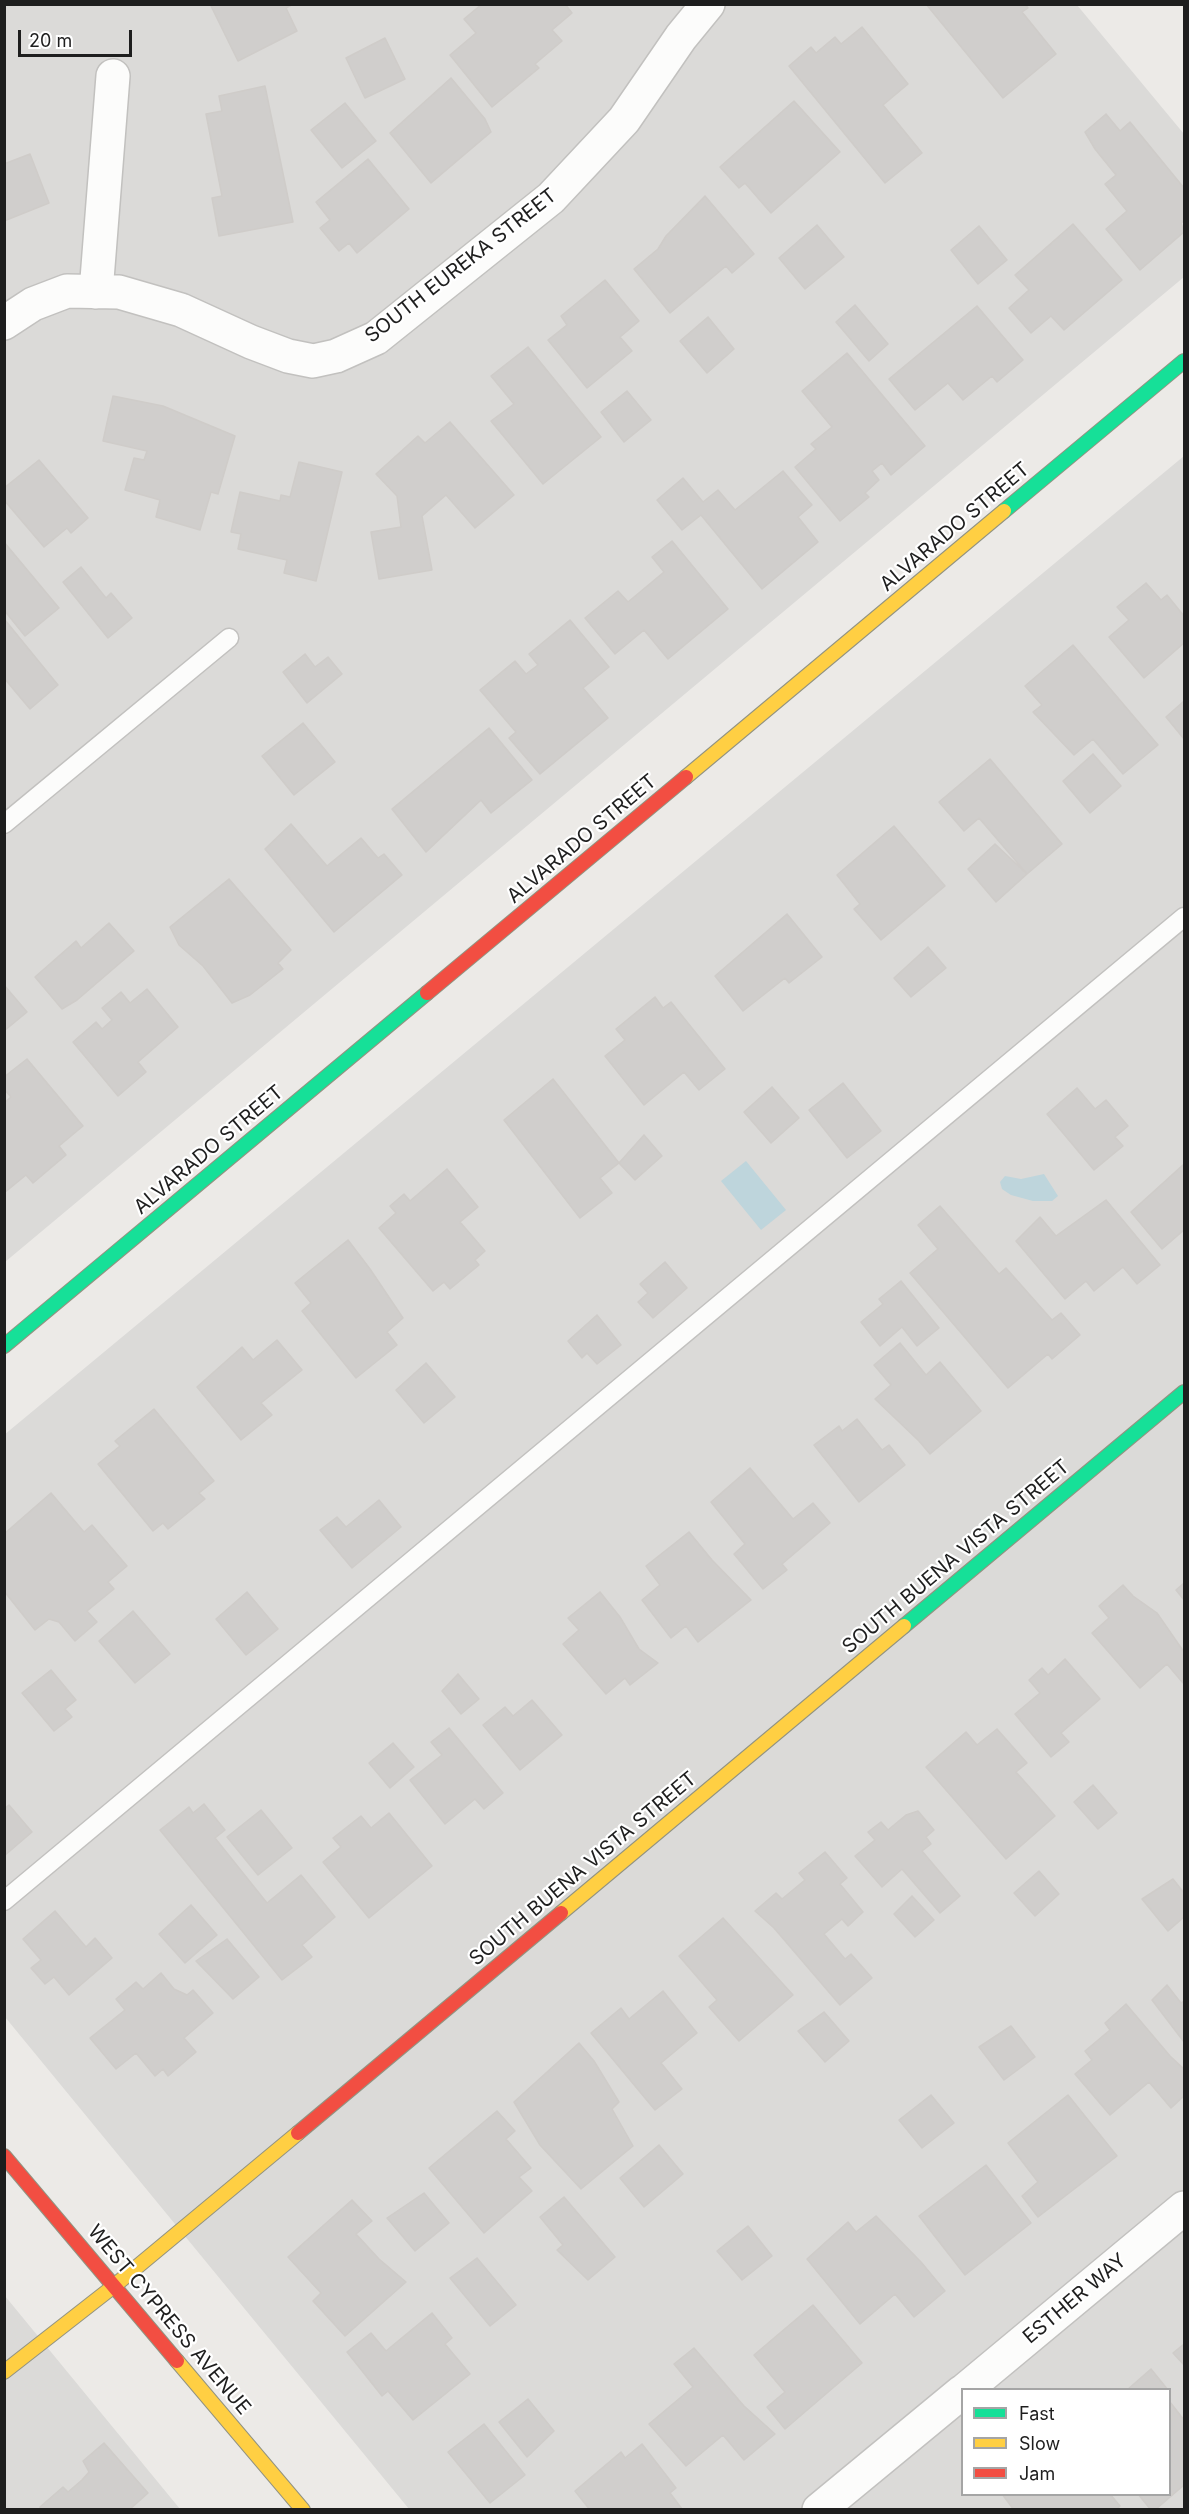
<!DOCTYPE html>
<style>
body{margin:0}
#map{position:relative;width:1189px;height:2514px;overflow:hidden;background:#eceae7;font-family:Inter,sans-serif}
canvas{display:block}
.frame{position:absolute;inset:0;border:6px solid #1e1e1e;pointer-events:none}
.legend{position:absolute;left:961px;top:2388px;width:210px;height:108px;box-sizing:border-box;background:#fff;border:2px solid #a5a5a5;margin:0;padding:8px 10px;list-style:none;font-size:18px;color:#1e1e1e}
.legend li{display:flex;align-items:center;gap:12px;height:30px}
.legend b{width:30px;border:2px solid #a5a5a5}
.scale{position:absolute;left:18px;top:30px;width:114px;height:27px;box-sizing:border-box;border:3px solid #1e1e1e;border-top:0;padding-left:8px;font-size:18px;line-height:21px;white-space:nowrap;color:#1e1e1e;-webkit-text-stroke:4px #fff;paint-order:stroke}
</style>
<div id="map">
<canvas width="1189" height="2514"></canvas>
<div class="frame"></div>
<ul class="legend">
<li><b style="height:8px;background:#16e098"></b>Fast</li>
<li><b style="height:8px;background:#ffcf43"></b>Slow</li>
<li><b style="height:8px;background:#f24e42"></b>Jam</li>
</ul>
<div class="scale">20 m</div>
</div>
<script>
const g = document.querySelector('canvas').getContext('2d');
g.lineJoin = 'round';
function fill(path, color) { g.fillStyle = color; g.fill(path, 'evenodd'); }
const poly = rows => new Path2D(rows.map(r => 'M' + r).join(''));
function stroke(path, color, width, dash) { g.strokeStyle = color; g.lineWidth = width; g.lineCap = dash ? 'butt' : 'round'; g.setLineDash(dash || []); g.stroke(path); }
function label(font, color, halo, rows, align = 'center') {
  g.font = font + ' Inter,sans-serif'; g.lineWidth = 4.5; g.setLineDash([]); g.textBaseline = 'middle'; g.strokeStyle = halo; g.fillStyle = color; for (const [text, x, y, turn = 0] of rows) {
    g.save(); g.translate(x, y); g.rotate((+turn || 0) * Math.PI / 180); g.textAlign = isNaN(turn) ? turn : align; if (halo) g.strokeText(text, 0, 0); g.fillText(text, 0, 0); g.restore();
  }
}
const residential = poly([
 [5,5,1077,5,1184,134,1184,277,5,1262],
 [1184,456,1184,2509,409,2509,5,2017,4,1435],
 [962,2390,1170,2390,1170,2494,962,2494],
 [5,2296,180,2509,5,2509]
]);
const water = poly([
 [746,1161,786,1210,761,1230,721,1181],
 [1044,1174,1058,1196,1052,1201,1033,1201,1011,1195,1002,1189,1000,1182,1005,1176,1021,1179]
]);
const building = poly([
 [210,4,293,4,286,8,297,31,238,61,210,4],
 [482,4,565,4,572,13,552,30,562,41,535,64,539,68,492,107,450,55,476,33,464,19,482,4],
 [926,4,1025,4,1028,8,1022,12,1056,54,1003,98,926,4],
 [862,27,908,84,883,105,922,153,885,183,789,66,811,47,816,53,835,37,841,44,862,27],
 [385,38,405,79,365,98,346,58,385,38],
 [451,78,485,119,491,132,431,183,390,133,451,78],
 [265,86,293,222,219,236,212,198,222,196,206,114,222,111,219,96,265,86],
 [794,101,840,152,771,213,745,183,739,188,720,167,794,101],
 [345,103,376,141,342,168,311,130,345,103],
 [1106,114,1120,131,1130,122,1184,188,1184,221,1181,223,1184,232,1140,270,1106,229,1127,211,1105,184,1116,175,1095,149,1085,132,1106,114],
 [30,154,49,203,4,221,4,164,30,154],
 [368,159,409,209,357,253,349,243,339,251,320,228,330,220,316,202,368,159],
 [705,196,754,254,732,273,726,266,670,313,634,269,658,249,666,236,705,196],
 [1073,224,1122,280,1064,330,1051,316,1031,333,1009,308,1029,290,1015,275,1073,224],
 [817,225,844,257,805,289,779,258,817,225],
 [979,226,1007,260,978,284,951,250,979,226],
 [605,280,639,321,620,337,632,351,587,388,548,340,567,325,561,316,605,280],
 [855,305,888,344,869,361,836,322,855,305],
 [977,306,1023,360,997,382,992,376,963,400,948,383,915,410,889,379,977,306],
 [708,317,734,349,707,373,680,341,708,317],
 [528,347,601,437,543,484,491,421,514,404,491,376,528,347],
 [847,353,925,446,891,475,882,463,872,471,879,480,865,493,869,497,840,521,795,467,816,449,811,444,832,427,802,391,847,353],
 [627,391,651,420,624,442,601,412,627,391],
 [113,396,163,406,235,436,218,494,211,492,200,530,156,517,160,500,125,490,134,458,144,460,147,451,103,441,113,396],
 [450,422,514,495,475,528,446,495,422,516,432,570,379,579,371,532,401,527,397,496,376,474,418,436,425,443,450,422],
 [39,460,88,518,71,533,67,528,44,547,4,500,4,488,39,460],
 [299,462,342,472,316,581,284,573,287,560,238,549,241,534,231,532,240,492,280,501,281,495,290,497,299,462],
 [783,471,812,505,798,517,818,542,762,589,701,515,682,530,657,500,683,478,703,502,718,490,735,510,783,471],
 [672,541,728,609,668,659,644,630,615,654,585,618,618,591,628,602,664,572,652,557,672,541],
 [4,542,59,608,25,636,4,610,4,542],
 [81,567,106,598,111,593,132,618,108,638,63,582,81,567],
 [1146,583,1161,600,1167,595,1184,616,1184,643,1144,678,1109,637,1129,620,1117,607,1146,583],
 [5,620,58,685,30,709,4,678,5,620],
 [570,620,609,667,583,688,608,718,540,774,509,738,516,732,480,690,515,661,526,674,538,665,529,654,570,620],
 [1073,645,1158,745,1123,774,1093,739,1074,755,1033,712,1042,705,1025,686,1073,645],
 [305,654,315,667,328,657,342,674,307,703,283,672,305,654],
 [1184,701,1184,739,1166,717,1184,701],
 [303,723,335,762,294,795,262,756,303,723],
 [489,728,532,780,491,813,481,800,426,852,392,809,489,728],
 [1093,754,1121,786,1090,813,1063,781,1093,754],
 [990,759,1062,844,1027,874,979,818,964,831,939,802,990,759],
 [291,824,327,866,361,838,378,858,384,854,402,875,334,932,265,849,291,824],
 [894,826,945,886,881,940,854,909,860,904,837,875,894,826],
 [995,844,1027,874,996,902,968,869,995,844],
 [229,879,291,950,278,963,283,969,250,995,232,1003,203,966,179,945,170,927,229,879],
 [787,914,822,957,789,983,785,978,743,1011,715,976,787,914],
 [109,923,134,951,77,1000,62,1009,35,977,76,941,81,948,109,923],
 [928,947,946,968,911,997,894,978,928,947],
 [4,985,27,1012,4,1031,4,985],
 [147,989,178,1027,138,1062,146,1072,118,1096,73,1042,96,1022,102,1029,112,1020,102,1008,121,992,130,1003,147,989],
 [655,997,663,1008,671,1002,725,1069,699,1090,684,1072,644,1105,605,1056,625,1040,616,1029,655,997],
 [27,1059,83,1126,59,1146,66,1155,33,1183,26,1175,4,1193,4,1103,11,1097,4,1089,4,1077,27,1059],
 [553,1079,619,1163,600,1178,612,1193,580,1218,504,1120,553,1079],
 [843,1083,881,1131,847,1158,809,1110,843,1083],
 [772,1087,799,1118,771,1143,744,1112,772,1087],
 [1077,1088,1095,1109,1106,1100,1128,1126,1115,1137,1123,1146,1094,1170,1047,1114,1077,1088],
 [644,1135,662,1156,635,1180,619,1163,644,1135],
 [1184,1164,1184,1230,1162,1249,1131,1212,1184,1164],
 [447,1169,478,1207,460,1222,485,1251,475,1260,479,1265,450,1289,444,1282,433,1291,379,1228,396,1213,390,1206,404,1194,410,1201,447,1169],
 [1106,1200,1160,1265,1137,1284,1123,1267,1094,1291,1086,1281,1065,1299,1016,1241,1040,1217,1056,1236,1106,1200],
 [940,1206,999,1274,1006,1268,1052,1320,1061,1313,1080,1335,1052,1359,1048,1354,1008,1388,910,1273,938,1249,918,1225,940,1206],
 [348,1240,370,1269,403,1318,387,1332,397,1345,356,1378,302,1311,311,1303,295,1283,348,1240],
 [665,1262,687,1288,653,1318,638,1302,648,1293,640,1284,665,1262],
 [901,1281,939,1328,917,1346,902,1327,880,1346,861,1322,883,1304,879,1299,901,1281],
 [597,1315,621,1345,597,1364,587,1353,582,1358,568,1341,597,1315],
 [277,1340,302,1370,261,1403,272,1415,241,1440,197,1387,242,1347,253,1360,277,1340],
 [900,1343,926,1375,940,1362,981,1411,930,1454,919,1441,875,1399,891,1385,874,1365,900,1343],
 [426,1363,455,1397,424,1423,396,1390,426,1363],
 [154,1409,214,1481,199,1493,205,1499,168,1529,163,1523,153,1531,98,1464,120,1446,115,1441,154,1409],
 [857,1419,882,1450,889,1445,905,1465,859,1502,814,1445,839,1426,842,1431,857,1419],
 [750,1468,793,1519,813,1503,830,1523,782,1564,787,1570,763,1589,734,1554,745,1544,711,1502,750,1468],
 [51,1493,84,1532,92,1525,127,1566,108,1582,114,1589,87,1611,97,1622,75,1641,59,1622,49,1619,35,1630,4,1591,4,1534,51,1493],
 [379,1500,401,1527,352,1568,320,1530,337,1517,346,1527,379,1500],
 [689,1532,712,1560,751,1600,698,1642,686,1626,671,1638,642,1600,660,1585,646,1566,689,1532],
 [1184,1583,1184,1600,1176,1590,1184,1583],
 [1123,1585,1133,1596,1157,1613,1184,1652,1183,1683,1167,1664,1140,1688,1092,1633,1109,1618,1099,1606,1123,1585],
 [247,1592,278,1629,246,1655,216,1619,247,1592],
 [600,1592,620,1617,639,1649,658,1663,630,1685,625,1678,606,1694,563,1644,579,1630,568,1618,600,1592],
 [133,1611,170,1654,135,1683,99,1641,133,1611],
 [1065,1659,1100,1699,1061,1733,1069,1742,1051,1757,1015,1714,1040,1693,1029,1680,1042,1668,1048,1675,1065,1659],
 [51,1670,76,1700,65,1709,72,1717,54,1731,22,1693,51,1670],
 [458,1674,479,1699,461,1714,442,1691,458,1674],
 [532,1700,562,1735,520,1770,483,1725,505,1707,513,1716,532,1700],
 [449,1728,503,1793,484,1809,475,1799,445,1824,410,1780,442,1755,431,1742,449,1728],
 [997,1729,1027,1763,1016,1772,1055,1816,1006,1859,926,1767,966,1732,977,1745,997,1729],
 [393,1743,414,1767,390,1788,369,1763,393,1743],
 [1093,1785,1117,1813,1098,1829,1074,1802,1093,1785],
 [204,1804,225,1830,215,1838,267,1903,301,1875,335,1917,302,1945,312,1957,282,1980,160,1830,189,1807,193,1813,204,1804],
 [9,1805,32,1832,4,1856,4,1809,9,1805],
 [261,1810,292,1848,258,1875,227,1837,261,1810],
 [918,1811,934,1830,926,1837,931,1844,922,1851,960,1896,940,1913,902,1869,882,1887,855,1856,875,1840,868,1832,881,1822,888,1830,906,1815,918,1811],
 [389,1813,432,1866,369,1918,323,1862,341,1847,333,1838,361,1816,371,1828,389,1813],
 [825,1852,847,1878,840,1884,863,1912,848,1926,842,1919,824,1934,845,1959,851,1954,872,1978,840,2005,774,1928,755,1911,776,1893,782,1899,805,1880,799,1873,825,1852],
 [1039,1871,1059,1894,1035,1916,1014,1893,1039,1871],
 [1173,1879,1184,1893,1184,1917,1168,1931,1142,1899,1173,1879],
 [912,1896,934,1920,915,1937,894,1914,912,1896],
 [191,1905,217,1935,185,1963,159,1934,191,1905],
 [55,1911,86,1947,95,1938,112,1958,69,1995,54,1977,45,1984,31,1968,41,1960,23,1939,55,1911],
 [723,1918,793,1995,739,2041,709,2007,717,2000,679,1956,723,1918],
 [227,1939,259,1977,233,1999,196,1961,227,1939],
 [161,1973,174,1989,187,1995,193,1990,213,2013,184,2038,196,2052,168,2076,163,2069,155,2076,136,2053,116,2069,90,2038,125,2010,116,1999,136,1982,143,1989,161,1973],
 [1167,1985,1181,2003,1184,2001,1184,2042,1152,2000,1167,1985],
 [663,1991,697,2033,661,2063,682,2089,655,2110,591,2033,621,2008,629,2019,663,1991],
 [1126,2004,1170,2056,1184,2069,1184,2096,1171,2108,1149,2082,1110,2115,1075,2074,1092,2060,1085,2051,1110,2030,1105,2023,1126,2004],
 [824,2012,849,2041,825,2062,798,2031,824,2012],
 [1011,2026,1035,2057,1004,2080,979,2047,1011,2026],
 [579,2043,594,2061,619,2102,612,2109,633,2146,581,2189,540,2145,514,2102,579,2043],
 [931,2095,954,2123,922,2148,899,2120,931,2095],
 [1068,2095,1117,2156,1038,2217,1022,2196,1038,2182,1008,2143,1068,2095],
 [497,2111,515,2131,506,2139,531,2168,519,2177,532,2191,484,2233,429,2168,497,2111],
 [659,2145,683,2174,644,2207,620,2178,659,2145],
 [986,2165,1031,2223,965,2275,919,2216,986,2165],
 [424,2193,449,2223,415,2251,387,2218,424,2193],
 [564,2197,615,2257,588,2280,557,2250,563,2245,540,2217,564,2197],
 [352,2200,372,2221,356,2234,379,2259,406,2282,345,2336,313,2301,321,2293,288,2257,352,2200],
 [876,2216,921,2262,945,2291,914,2317,895,2294,860,2324,807,2259,848,2222,856,2232,876,2216],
 [748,2226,772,2256,742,2280,717,2251,748,2226],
 [477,2258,516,2305,490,2326,450,2278,477,2258],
 [813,2305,862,2363,785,2429,767,2407,785,2392,754,2355,813,2305],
 [432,2313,452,2338,445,2344,470,2374,413,2420,388,2391,382,2396,347,2352,371,2333,386,2351,432,2313],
 [1184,2344,1184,2365,1173,2353,1184,2344],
 [694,2348,744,2406,775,2434,744,2460,723,2435,686,2466,649,2424,693,2387,674,2364,694,2348],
 [1151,2369,1168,2390,1127,2390,1151,2369],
 [528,2399,554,2431,527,2457,499,2422,528,2399],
 [1170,2402,1184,2420,1184,2485,1155,2510,1151,2510,1138,2494,1170,2494,1170,2402],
 [484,2424,525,2475,490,2503,448,2452,484,2424],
 [104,2443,148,2493,129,2510,41,2510,40,2507,63,2487,68,2492,82,2480,89,2472,83,2461,104,2443],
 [642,2444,676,2488,670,2493,682,2509,590,2510,575,2491,621,2452,625,2458,642,2444],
 [1002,2494,1110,2494,1120,2506,1116,2510,1014,2510,1002,2494]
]);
const lane = poly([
 [4,824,229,638],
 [4,1901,1184,917]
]);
const street = poly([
 [96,292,113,76],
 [4,323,33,304,67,291,119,292,181,310,251,342,288,356,313,361,336,356,376,338,551,198,624,120,681,37,708,4],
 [965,2390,1184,2208],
 [819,2510,962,2392]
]);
const fast = poly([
 [1004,511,1184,361],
 [4,1346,427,993],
 [904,1626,1184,1392]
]);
const slow = poly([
 [686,777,1004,511],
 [561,1913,904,1626],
 [177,2361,303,2510],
 [4,2372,114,2286,298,2133]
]);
const jam = poly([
 [427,993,686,777],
 [298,2133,561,1913],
 [4,2156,177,2361]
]);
const streetNames = [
 ["SOUTH EUREKA STREET",461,266,-38],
 ["ALVARADO STREET",955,527,-40],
 ["ALVARADO STREET",582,839,-40],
 ["ALVARADO STREET",209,1150,-40],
 ["SOUTH BUENA VISTA STREET",956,1557,-40],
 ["SOUTH BUENA VISTA STREET",583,1869,-40],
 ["ESTHER WAY",1075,2299,-40],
 ["WEST CYPRESS AVENUE",169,2320,50]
];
fill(residential, '#dbdad8');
fill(water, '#bed5dc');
fill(building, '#d0cecc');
stroke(building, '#cfccc9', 1.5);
stroke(lane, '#c2c1bf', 21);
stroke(street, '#c2c1bf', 36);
stroke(fast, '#929381', 16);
stroke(slow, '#929381', 16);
stroke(jam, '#929381', 16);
stroke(lane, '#fcfcfb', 18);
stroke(street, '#fcfcfb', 33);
stroke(fast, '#16e098', 14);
stroke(slow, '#ffcf43', 14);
stroke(jam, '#f24e42', 14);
label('20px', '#1e1e1e', '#fff', streetNames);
</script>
